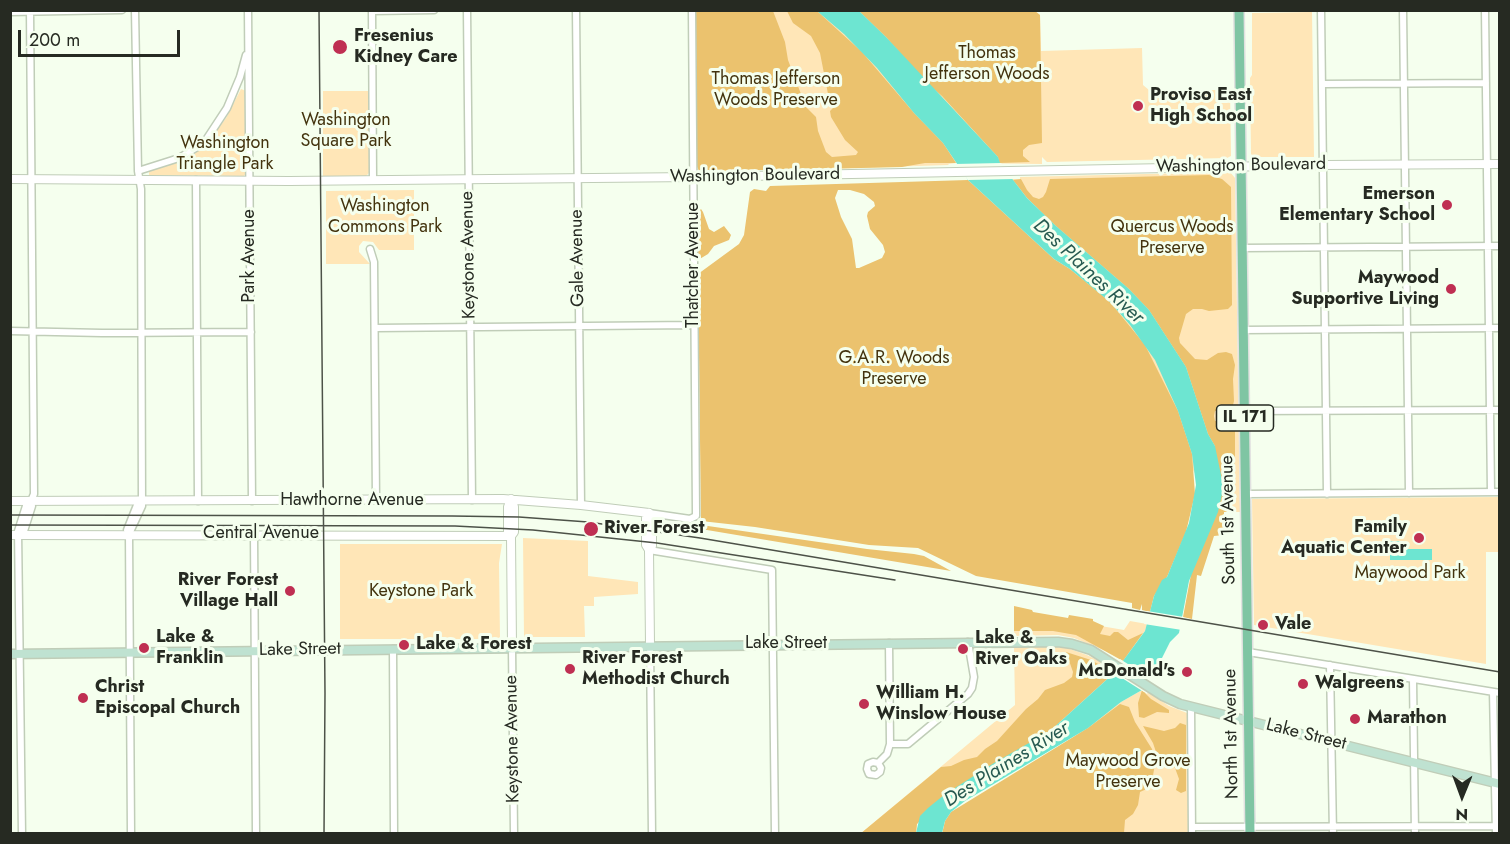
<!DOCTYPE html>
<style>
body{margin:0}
#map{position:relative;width:1510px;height:844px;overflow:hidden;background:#f5ffee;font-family:Jost,sans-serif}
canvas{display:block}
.frame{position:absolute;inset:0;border:12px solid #262a22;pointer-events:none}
.north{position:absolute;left:1432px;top:766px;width:60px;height:60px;-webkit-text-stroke:4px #f5ffee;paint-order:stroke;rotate:181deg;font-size:16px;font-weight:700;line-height:24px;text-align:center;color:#262a22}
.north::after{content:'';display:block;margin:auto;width:21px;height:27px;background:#262a22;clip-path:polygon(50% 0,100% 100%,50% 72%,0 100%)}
.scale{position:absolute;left:18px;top:30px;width:162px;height:27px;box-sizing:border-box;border:3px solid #262a22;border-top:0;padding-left:8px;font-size:18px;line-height:21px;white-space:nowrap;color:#262a22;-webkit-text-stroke:4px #f5ffee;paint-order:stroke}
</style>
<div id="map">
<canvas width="1510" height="844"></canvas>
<div class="frame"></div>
<div class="north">N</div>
<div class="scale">200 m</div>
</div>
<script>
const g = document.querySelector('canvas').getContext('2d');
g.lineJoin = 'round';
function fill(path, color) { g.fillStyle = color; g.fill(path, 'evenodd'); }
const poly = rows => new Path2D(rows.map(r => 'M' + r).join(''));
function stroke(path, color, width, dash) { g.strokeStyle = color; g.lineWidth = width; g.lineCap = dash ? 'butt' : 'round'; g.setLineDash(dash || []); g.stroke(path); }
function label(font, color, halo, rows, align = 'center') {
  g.font = font + ' Jost,sans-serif'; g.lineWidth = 6; g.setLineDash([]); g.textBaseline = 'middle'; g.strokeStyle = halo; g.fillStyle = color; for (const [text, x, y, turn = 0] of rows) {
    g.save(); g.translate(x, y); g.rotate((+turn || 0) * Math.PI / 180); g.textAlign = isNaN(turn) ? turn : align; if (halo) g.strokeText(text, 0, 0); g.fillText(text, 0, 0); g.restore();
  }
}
const green = poly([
 [696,11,1035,11,1040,15,1041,51,1142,48,1143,85,1149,90,1230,90,1231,156,1227,158,1047,162,1042,157,1042,164,956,163,948,164,949,165,820,169,699,171,697,166],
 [1312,12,1314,157,1253,157,1251,154,1250,78,1252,75,1252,13],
 [241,89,246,91,246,173,244,176,149,175,149,171,180,161,210,139,226,118],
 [323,91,369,91,369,173,366,176,323,177],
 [1230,172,1235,178,1240,512,1218,512,1037,207,1012,179,1020,179,1020,177],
 [414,190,414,250,379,250,373,242,363,241,359,246,359,252,370,264,326,264,326,191],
 [1499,497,1499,552,1486,552,1486,664,1254,625,1252,499],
 [523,538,588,541,588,576,638,582,638,594,594,597,594,606,584,606,585,637,524,637],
 [340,544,502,544,499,563,500,639,340,639],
 [1014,611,1124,630,1130,621,1147,624,1145,631,1123,661,1108,652,1074,638,1058,635,1014,636],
 [1047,646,1067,648,1087,655,1101,662,1100,664,1114,673,917,824,916,833,860,834,1015,705,1014,647],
 [1142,690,1147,694,1148,692,1169,706,1187,713,1189,833,942,834,1121,702]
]);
const forest = poly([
 [696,11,773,11,785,42,788,60,796,81,806,107,816,117,818,131,826,152,832,157,856,155,858,152,845,140,831,117,830,111,833,108,829,99,820,53,811,36,793,23,787,11,817,11,862,52,914,113,943,143,956,163,925,163,902,167,820,169,699,171,697,166],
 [859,11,1035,11,1040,15,1042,143,1029,145,1023,150,1023,156,1030,162,999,163,998,157,942,96,926,82,886,37],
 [1209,175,1222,179,1231,187,1232,305,1228,309,1209,311,1202,309,1193,309,1186,314,1179,338,1180,343,1195,359,1207,360,1218,353,1226,352,1232,354,1235,365,1233,379,1234,401,1232,409,1230,411,1215,411,1214,416,1215,421,1233,421,1235,423,1235,479,1230,490,1229,512,1224,512,1224,535,1214,536,1201,576,1197,575,1192,619,1183,617,1215,446,1208,434,1186,367,1149,310,1129,289,1056,226,1027,198,1013,180,1021,179,1027,190,1033,197,1039,199,1043,197,1046,192,1050,179],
 [968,180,1054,259,1070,269,1110,302,1145,345,1178,411,1192,454,1195,494,1186,532,1167,577,1154,596,1150,612,1142,610,1142,604,1140,610,1132,608,1132,603,976,576,918,548,869,545,755,527,701,521,698,274,739,244,744,235,750,192,754,189,766,191,770,186],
 [838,190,850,190,864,194,874,202,875,206,868,212,867,216,870,229,883,245,885,252,882,258,859,268,856,268,852,239,841,217,835,198],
 [698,209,701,209,703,212,709,229,714,232,724,226,731,235,729,240,714,246,708,254,698,260],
 [701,525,867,549,914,554,924,556,951,571,701,529],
 [1014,606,1032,610,1033,612,1068,618,1069,615,1093,619,1093,621,1104,626,1100,634,1110,636,1114,632,1118,632,1128,640,1143,633,1123,661,1076,635,1053,631,1014,631],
 [1066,652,1091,660,1114,673,1050,731,944,795,917,824,916,833,860,834,941,767,951,766,964,760,977,757,985,749,997,741,1026,709,1038,699,1045,690,1064,683,1072,677,1073,672],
 [1142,690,1151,699,1169,710,1169,713,1157,712,1144,718,1139,717,1138,703],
 [1120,704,1129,707,1135,722,1152,749,1155,764,1151,787,1140,792,1138,805,1133,814,1125,820,1124,833,942,834,945,821,951,812,1088,728],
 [1180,723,1186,725,1186,791,1181,793,1176,790,1179,779,1175,768,1170,763,1159,761,1153,743,1143,726,1164,731,1175,728]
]);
const water = poly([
 [817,11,859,11,886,37,998,157,1000,163,1027,198,1056,226,1129,289,1149,310,1186,367,1208,434,1215,446,1222,480,1222,494,1218,512,1189,581,1179,633,1170,642,1156,670,1142,690,1121,702,1088,728,965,801,951,812,945,821,942,833,916,833,920,816,928,808,944,795,994,763,1050,731,1114,673,1145,631,1154,596,1162,580,1167,577,1189,523,1196,485,1192,454,1178,411,1155,360,1130,325,1110,302,1070,269,1054,259,968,180,943,143,914,113,877,68,844,34],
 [1390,541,1401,541,1401,549,1432,549,1432,560,1390,560]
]);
const pier = poly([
 [1001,163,1014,179,968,180,955,164],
 [1147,611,1184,617,1182,630,1144,624],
 [1120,659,1153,680,1144,692,1111,671]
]);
const minor = poly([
 [248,10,252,501],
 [372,10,373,180],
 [467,10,472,500],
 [576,10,581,505],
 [1321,10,1327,494],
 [1403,10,1409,493],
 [1485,10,1491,492],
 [372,11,434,10],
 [10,12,122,10],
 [1323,84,1486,83],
 [138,171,179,158,199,146,206,140,227,108,240,77,246,55],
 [196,180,198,501],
 [1242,248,1500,246],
 [370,249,374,262,376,500],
 [375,328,694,325],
 [1243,330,1500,328],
 [10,331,102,333,251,332],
 [1244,411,1500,410],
 [1246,494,1500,492],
 [649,513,690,519,696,516,696,513,692,10],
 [129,534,142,506,141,189,138,171,135,10],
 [254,534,256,834],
 [19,535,24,531,32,506,31,501,34,494,30,10],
 [649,550,772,570,775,834],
 [889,643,890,744],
 [650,645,652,834],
 [512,647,514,834],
 [393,649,394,834],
 [1248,652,1500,693],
 [1330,665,1333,834],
 [1413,679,1415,834],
 [1493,692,1496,834],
 [1191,707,1192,834],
 [878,763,881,768,880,772,876,775,869,774,867,769,868,764,873,762,878,763,887,754,890,744,908,744,968,694,972,688,974,677,968,642],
 [1192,827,1495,826],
 [22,834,18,531,26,506,31,501],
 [131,834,129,534,127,530,137,505,141,501]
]);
const tertiary = poly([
 [10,179,289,181,694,177,1324,165,1500,164],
 [511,499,508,507,508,532,511,536,512,647],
 [511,499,514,507,514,532,511,536],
 [10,501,503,499,581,505,649,513],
 [649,513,646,518,646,545,649,550,650,645],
 [649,513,652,519,652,546,649,550],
 [10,535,511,536]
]);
const secondary = poly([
 [10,654,1058,642,1072,644,1091,650,1163,696,1180,704,1500,784]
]);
const primary = poly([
 [1239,10,1250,834]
]);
const rail = poly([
 [319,10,325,693,324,834],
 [10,515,452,516,519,517,588,522,700,538,1500,672],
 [10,525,455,526,533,530,657,543,895,580]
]);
const markers = [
 [340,47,8,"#bf2f52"],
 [1138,106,6,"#bf2f52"],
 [1447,205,6,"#bf2f52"],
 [1451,289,6,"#bf2f52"],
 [591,529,8,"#bf2f52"],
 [1419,538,6,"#bf2f52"],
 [290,591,6,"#bf2f52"],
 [1263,625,6,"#bf2f52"],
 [404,645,6,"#bf2f52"],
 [144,648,6,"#bf2f52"],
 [963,649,6,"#bf2f52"],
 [570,669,6,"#bf2f52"],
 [1187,672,6,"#bf2f52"],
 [1303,684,6,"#bf2f52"],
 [83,698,6,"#bf2f52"],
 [864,704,6,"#bf2f52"],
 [1355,719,6,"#bf2f52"]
];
const shields = [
 [1245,418,57]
];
const shieldNames = [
 ["IL 171",1245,418]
];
const poiNames = [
 ["Fresenius",354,37],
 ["Kidney Care",354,58],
 ["Proviso East",1150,96],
 ["High School",1150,117],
 ["Emerson",1435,195,"right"],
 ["Elementary School",1435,216,"right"],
 ["Maywood",1439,279,"right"],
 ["Supportive Living",1439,300,"right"],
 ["Family",1407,528,"right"],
 ["Aquatic Center",1407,549,"right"],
 ["River Forest",604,529],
 ["River Forest",278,581,"right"],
 ["Village Hall",278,602,"right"],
 ["Vale",1275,625],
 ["Lake &",156,638],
 ["Franklin",156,659],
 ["Lake &",975,639],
 ["River Oaks",975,660],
 ["Lake & Forest",416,645],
 ["River Forest",582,659],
 ["Methodist Church",582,680],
 ["McDonald's",1175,672,"right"],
 ["Walgreens",1315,684],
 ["Christ",95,688],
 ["Episcopal Church",95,709],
 ["William H.",876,694],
 ["Winslow House",876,715],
 ["Marathon",1367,719]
];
const parkNames = [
 ["Thomas",987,54],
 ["Jefferson Woods",987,75],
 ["Thomas Jefferson",776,80],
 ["Woods Preserve",776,101],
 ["Washington",346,121],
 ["Square Park",346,142],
 ["Washington",225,144],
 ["Triangle Park",225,165],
 ["Washington",385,207],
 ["Commons Park",385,228],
 ["Quercus Woods",1172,228],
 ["Preserve",1172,249],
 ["G.A.R. Woods",894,359],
 ["Preserve",894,380],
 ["Maywood Park",1410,574],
 ["Keystone Park",421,592],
 ["Maywood Grove",1128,762],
 ["Preserve",1128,783]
];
const streetNames = [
 ["Washington Boulevard",1241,166,-1],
 ["Washington Boulevard",755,176,-1],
 ["Keystone Avenue",469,255,-91],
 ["Park Avenue",250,256,-90],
 ["Gale Avenue",578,258,-91],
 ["Thatcher Avenue",694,265,-90],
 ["Hawthorne Avenue",352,501],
 ["South 1st Avenue",1229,520,-91],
 ["Central Avenue",261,534],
 ["Lake Street",786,644],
 ["Lake Street",300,650,-1],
 ["North 1st Avenue",1232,734,-91],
 ["Lake Street",1306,735,14],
 ["Keystone Avenue",513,739,-91]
];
const waterNames = [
 ["Des Plaines River",1088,272,43],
 ["Des Plaines River",1007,765,-32]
];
fill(green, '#ffe6b7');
fill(forest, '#ebc26e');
fill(water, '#6de5d1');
fill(pier, '#f5ffee');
stroke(minor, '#c0cdb8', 9);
stroke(tertiary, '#c0cdb8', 10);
stroke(secondary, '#c0cdb8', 11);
stroke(primary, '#e1e1e0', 12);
stroke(minor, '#fff', 6);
stroke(tertiary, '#fff', 8);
stroke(secondary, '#bfe2d1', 8);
stroke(primary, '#7fc5a3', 9);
stroke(rail, '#4d5248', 1.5);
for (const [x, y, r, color] of markers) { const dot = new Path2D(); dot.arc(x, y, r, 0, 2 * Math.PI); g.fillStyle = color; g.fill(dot); stroke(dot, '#f5ffee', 2); }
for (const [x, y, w] of shields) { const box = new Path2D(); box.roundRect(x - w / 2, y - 13, w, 26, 4.5); g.fillStyle = '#f5ffee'; g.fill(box); stroke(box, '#262a22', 1.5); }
label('bold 16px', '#262a22', null, shieldNames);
label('bold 18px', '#262a22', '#f5ffee', poiNames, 'left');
label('18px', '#43330e', '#f5ffee', parkNames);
label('18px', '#262a22', '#f5ffee', streetNames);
label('italic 20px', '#275a51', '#f5ffee', waterNames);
</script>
